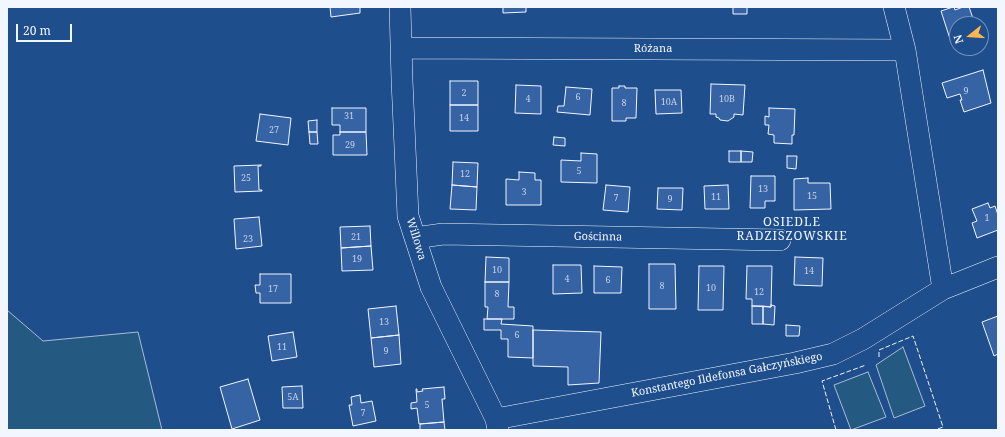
<!DOCTYPE html>
<meta charset="utf-8">
<style>
body{margin:0}
#map{position:relative;width:1005px;height:437px;overflow:hidden;background:#1f4e8c;font-family:"Noto Serif",serif}
canvas{display:block}
.frame{position:absolute;inset:0;border:8px solid #f2f6ff;pointer-events:none}
.north{position:absolute;left:949px;top:16px;width:40px;height:40px;box-sizing:border-box;background:#1f4e8c;border:1px solid #7391ba;border-radius:50%;rotate:253deg;font-size:11px;font-weight:700;line-height:16px;text-align:center;color:#f2f6ff}
.north::after{content:'';display:block;margin:auto;width:14px;height:18px;background:#ffb74d;clip-path:polygon(50% 0,100% 100%,50% 72%,0 100%)}
.scale{position:absolute;left:16px;top:24px;width:56px;height:18px;box-sizing:border-box;border:2px solid #f2f6ff;border-top:0;padding-left:5px;font-size:12px;line-height:14px;white-space:nowrap;color:#f2f6ff;-webkit-text-stroke:3px #1f4e8c;paint-order:stroke}
</style>
<div id="map">
<canvas width="1005" height="437"></canvas>
<div class="frame"></div>
<div class="north">N</div>
<div class="scale">20 m</div>
</div>
<script>
const g = document.querySelector('canvas').getContext('2d');
g.lineJoin = 'round';
function fill(path, color) { g.fillStyle = color; g.fill(path, 'evenodd'); }
const poly = rows => new Path2D(rows.map(r => 'M' + r).join(''));
function stroke(path, color, width, dash) { g.strokeStyle = color; g.lineWidth = width; g.lineCap = dash ? 'butt' : 'round'; g.setLineDash(dash || []); g.stroke(path); }
function label(font, color, halo, rows, align = 'center') {
  g.font = font + ' "Noto Serif",serif'; g.lineWidth = 3; g.setLineDash([]); g.textBaseline = 'middle'; g.strokeStyle = halo; g.fillStyle = color; for (const [text, x, y, turn = 0] of rows) {
    g.save(); g.translate(x, y); g.rotate((+turn || 0) * Math.PI / 180); g.textAlign = isNaN(turn) ? turn : align; if (halo) g.strokeText(text, 0, 0); g.fillText(text, 0, 0); g.restore();
  }
}
const green = poly([
 [7,310,43,341,138,332,162,430,7,430,7,310],
 [903,347,925,406,894,418,876,365,903,347],
 [868,372,886,417,851,430,834,385,868,372]
]);
const building = poly([
 [330,7,360,7,360,13,331,17,330,7],
 [503,7,526,7,526,12,503,13,503,7],
 [733,7,747,7,747,14,733,14,733,7],
 [953,7,954,7,955,10,963,7,969,7,975,24,957,24,957,40,951,42,941,11,953,7],
 [983,70,991,103,964,112,960,100,962,100,960,94,947,98,942,83,983,70],
 [450,81,478,81,478,105,450,105,450,81],
 [711,84,745,85,743,115,734,114,734,117,728,121,720,120,719,118,716,117,716,114,710,114,711,84],
 [516,85,541,86,541,114,515,113,516,85],
 [619,86,625,86,625,88,637,88,636,118,626,118,626,121,612,121,612,88,619,88,619,86],
 [566,87,592,89,590,115,557,112,558,106,564,106,566,87],
 [655,90,681,90,682,113,656,114,655,90],
 [450,105,478,105,478,131,450,131,450,105],
 [332,108,366,108,366,132,340,132,340,125,332,125,332,108],
 [769,108,795,109,794,135,792,135,792,144,774,143,774,135,768,134,769,125,765,125,765,116,769,117,769,108],
 [260,114,291,118,288,145,256,141,260,114],
 [317,120,317,132,309,132,308,121,317,120],
 [309,132,317,132,318,144,310,144,309,132],
 [340,132,366,132,367,155,333,155,333,135,340,135,340,132],
 [554,137,565,138,565,146,553,145,554,137],
 [729,151,741,151,741,162,729,162,729,151],
 [741,151,753,152,752,162,741,162,741,151],
 [581,153,597,154,597,183,561,182,561,160,581,161,581,153],
 [787,156,797,156,796,169,787,168,787,156],
 [453,162,478,163,477,187,452,185,453,162],
 [261,165,261,166,258,166,259,190,262,190,262,191,235,192,234,166,261,165],
 [519,172,535,173,535,180,541,180,541,205,506,205,506,179,519,180,519,172],
 [751,176,775,176,775,201,765,201,765,208,750,208,751,176],
 [808,178,808,183,830,183,831,209,794,210,794,179,808,178],
 [452,185,477,187,476,210,450,209,452,185],
 [606,185,630,187,628,212,603,210,606,185],
 [728,185,729,209,705,209,704,186,728,185],
 [658,188,683,188,682,210,657,209,658,188],
 [988,203,990,208,995,206,998,215,998,230,977,238,972,223,977,221,972,209,988,203],
 [259,217,262,246,236,249,234,219,259,217],
 [370,226,371,246,341,248,340,227,370,226],
 [371,246,373,270,342,271,341,248,371,246],
 [486,257,509,258,509,282,485,282,486,257],
 [795,257,823,258,822,286,794,285,795,257],
 [649,264,675,264,676,309,649,309,649,264],
 [553,265,581,265,582,293,553,294,553,265],
 [594,266,622,267,621,293,594,293,594,266],
 [699,266,724,266,723,310,698,310,699,266],
 [747,266,772,266,771,307,752,306,752,299,746,299,747,266],
 [260,274,291,274,291,303,260,303,260,293,256,293,255,285,260,285,260,274],
 [485,282,509,282,508,307,514,307,514,319,487,319,488,307,485,307,485,282],
 [771,305,775,306,774,325,763,324,763,306,771,307,771,305],
 [396,306,399,335,371,338,368,309,396,306],
 [752,306,763,306,763,324,752,324,752,306],
 [998,316,998,354,994,356,982,322,998,316],
 [484,319,502,319,501,324,533,326,533,358,508,357,508,339,501,339,501,330,484,330,484,319],
 [786,325,800,326,799,336,786,336,786,325],
 [533,330,601,332,599,383,568,385,568,367,533,366,533,330],
 [293,332,297,357,272,361,268,336,293,332],
 [399,335,401,364,374,367,371,338,399,335],
 [248,379,260,420,232,429,220,387,248,379],
 [302,386,303,408,283,408,282,387,302,386],
 [444,387,445,399,442,399,444,422,419,424,417,408,411,409,411,403,417,402,416,389,417,389,417,392,423,391,422,389,444,387],
 [360,395,361,403,372,401,376,421,353,426,349,405,352,405,351,397,360,395],
 [444,422,445,430,420,430,420,424,444,422]
]);
const minor = poly([
 [400,7,402,80,408,216,431,287,496,419,498,430],
 [894,7,905,50,943,289],
 [401,48,905,50],
 [415,238,443,234,780,240],
 [496,419,795,363,833,354,863,339,943,289,998,267]
]);
const fence = poly([
 [879,357,879,350,913,336,943,427,935,430],
 [836,430,822,381,866,365]
]);
const numberNames = [
 ["9",966,91],
 ["2",464,93],
 ["6",578,97],
 ["4",528,99],
 ["10B",727,99],
 ["10A",669,102],
 ["8",624,103],
 ["31",349,116],
 ["14",464,118],
 ["27",274,130],
 ["29",350,145],
 ["5",579,171],
 ["12",465,174],
 ["25",246,178],
 ["13",763,189],
 ["3",524,192],
 ["15",812,196],
 ["11",716,197],
 ["7",616,198],
 ["9",670,199],
 ["1",987,218],
 ["21",356,237],
 ["23",248,239],
 ["19",357,259],
 ["10",497,270],
 ["14",809,271],
 ["4",567,279],
 ["6",608,280],
 ["8",662,286],
 ["10",711,288],
 ["17",273,289],
 ["12",759,292],
 ["8",497,294],
 ["13",384,322],
 ["6",517,335],
 ["11",282,347],
 ["9",386,351],
 ["5A",293,397],
 ["5",427,405],
 ["7",363,413]
];
const streetNames = [
 ["Różana",653,49],
 ["Gościnna",598,237,1],
 ["Willowa",416,239,73],
 ["Konstantego Ildefonsa Gałczyńskiego",727,375,-11]
];
const neighbourhoodNames = [
 ["OSIEDLE",792,223],
 ["RADZISZOWSKIE",792,237]
];
fill(green, '#245a82');
stroke(green, '#a8bbd7', 1);
fill(building, '#3563a3');
stroke(building, '#f2f6ff', 1);
stroke(minor, '#f2f6ff', 22);
stroke(minor, '#1f4e8c', 21);
stroke(fence, '#f2f6ff', 1, [5, 2]);
label('9px', '#c3d1e8', null, numberNames);
label('11px', '#f2f6ff', '#1f4e8c', streetNames);
g.letterSpacing = '1px';
label('12px', '#f2f6ff', '#1f4e8c', neighbourhoodNames);
g.letterSpacing = '0px';
</script>
